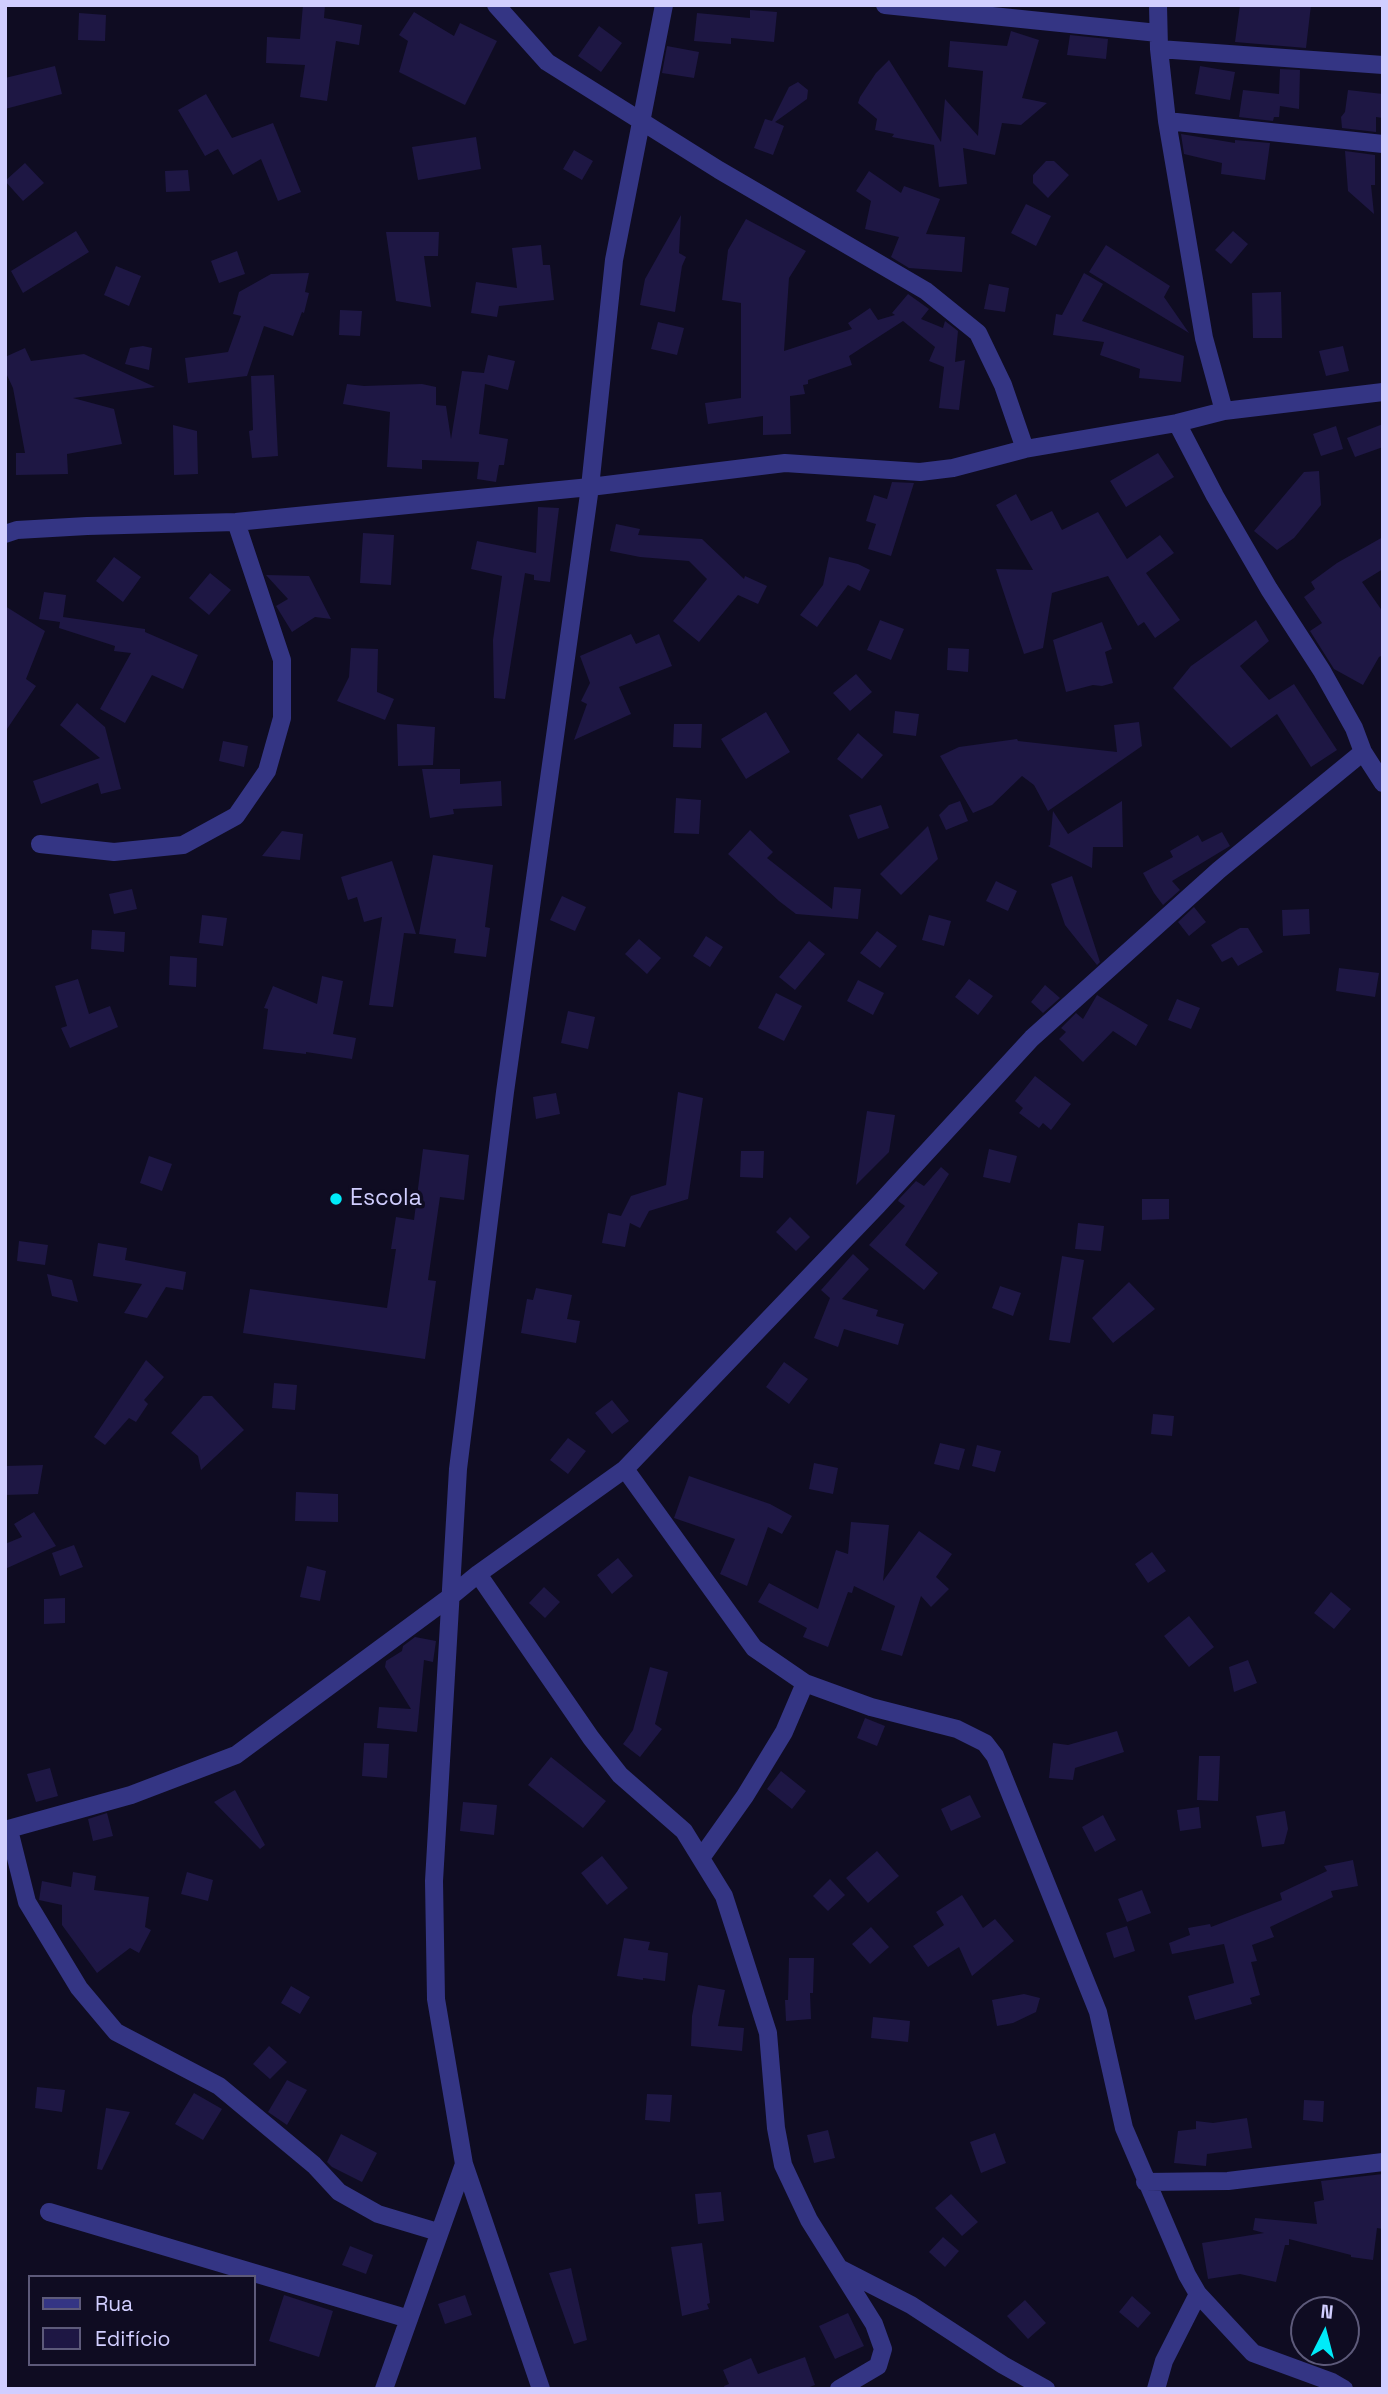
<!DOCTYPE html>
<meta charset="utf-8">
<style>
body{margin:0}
#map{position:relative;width:1388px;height:2394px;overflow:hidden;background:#0f0c22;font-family:"Space Grotesk",sans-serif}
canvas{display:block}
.frame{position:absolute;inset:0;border:7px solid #d1ceff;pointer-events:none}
.legend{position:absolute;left:28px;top:2275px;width:228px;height:91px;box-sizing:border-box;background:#0f0c22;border:2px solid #5d5a7a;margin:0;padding:9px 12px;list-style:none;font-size:21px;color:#d1ceff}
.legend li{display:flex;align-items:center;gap:14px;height:35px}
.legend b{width:35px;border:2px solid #5d5a7a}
.north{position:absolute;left:1290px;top:2296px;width:70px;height:70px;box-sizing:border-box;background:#0f0c22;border:2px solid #5d5a7a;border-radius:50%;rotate:6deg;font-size:19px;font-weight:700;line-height:28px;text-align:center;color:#d1ceff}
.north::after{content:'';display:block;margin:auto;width:24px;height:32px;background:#00ebf9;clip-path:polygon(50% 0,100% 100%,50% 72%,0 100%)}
</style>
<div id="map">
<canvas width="1388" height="2394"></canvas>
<div class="frame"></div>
<ul class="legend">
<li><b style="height:9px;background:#343584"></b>Rua</li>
<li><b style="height:19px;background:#1e1744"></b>Edifício</li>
</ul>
<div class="north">N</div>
</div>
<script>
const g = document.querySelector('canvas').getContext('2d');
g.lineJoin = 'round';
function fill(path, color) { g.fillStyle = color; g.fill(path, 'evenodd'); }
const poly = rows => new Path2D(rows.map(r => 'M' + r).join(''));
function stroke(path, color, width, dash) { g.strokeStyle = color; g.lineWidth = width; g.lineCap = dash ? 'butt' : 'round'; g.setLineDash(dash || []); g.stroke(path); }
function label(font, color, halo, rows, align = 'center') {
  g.font = font + ' "Space Grotesk",sans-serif'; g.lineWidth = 7; g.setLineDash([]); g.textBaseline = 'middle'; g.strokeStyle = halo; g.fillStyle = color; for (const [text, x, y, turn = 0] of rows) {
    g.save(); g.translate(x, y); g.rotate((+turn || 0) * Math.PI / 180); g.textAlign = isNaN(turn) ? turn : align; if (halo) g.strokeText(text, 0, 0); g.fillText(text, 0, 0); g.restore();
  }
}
const building = poly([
 [303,5,325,5,324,18,362,25,359,45,336,41,327,101,300,97,305,65,266,63,267,37,300,39],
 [1240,5,1311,5,1306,48,1235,42],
 [750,10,777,12,774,42,731,38,731,44,694,41,697,13,750,18],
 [414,12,454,36,460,23,497,41,465,105,399,72,408,41,399,35],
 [79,13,106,15,105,41,78,40],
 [599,26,622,43,601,72,578,56],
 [1011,31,1039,40,1022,98,1047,103,1021,125,1002,123,995,155,963,148,967,184,939,187,934,145,892,137,894,134,875,130,877,119,858,103,860,97,876,73,889,60,941,142,945,99,978,136,983,71,948,67,950,41,1007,46],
 [1070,35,1108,39,1106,59,1067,55],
 [667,46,699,52,694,78,662,73],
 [55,66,62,94,5,109,5,78],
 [1200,66,1235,72,1230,100,1195,94],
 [1280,69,1300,70,1299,109,1280,106,1279,117,1274,117,1273,121,1239,117,1243,90,1279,94],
 [798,82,808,90,807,99,775,122,784,126,773,155,754,148,765,119,772,121,789,87],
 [1348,90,1383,94,1383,118,1376,117,1376,132,1342,128,1341,117,1345,112],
 [206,94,232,138,273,123,301,192,278,201,261,159,233,175,218,149,205,156,178,110],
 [1181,134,1235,143,1235,140,1270,143,1265,180,1221,174,1222,163,1184,154],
 [476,137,481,169,418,180,412,147],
 [574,150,593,161,582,180,563,169],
 [1345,151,1375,155,1375,185,1371,185,1374,214,1348,191],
 [1046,161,1054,161,1069,175,1048,198,1033,183,1033,175],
 [25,163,44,183,23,201,5,181],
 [188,170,190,191,166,192,165,171],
 [869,171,901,193,904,186,940,199,926,234,965,237,962,272,909,268,891,257,899,237,865,229,871,201,856,191],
 [1026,204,1051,216,1036,246,1011,233],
 [681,215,679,253,686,257,682,266,675,312,640,305,645,279],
 [746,219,806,251,789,278,784,351,852,329,848,323,870,308,878,320,895,315,892,313,908,294,929,309,921,319,943,328,945,321,958,331,955,362,965,360,959,410,939,408,944,367,929,361,935,347,903,321,849,356,852,365,808,380,808,384,803,385,805,394,790,396,791,434,763,435,763,416,708,424,705,403,741,398,741,303,722,300,728,250],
 [76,231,89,252,23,293,11,271],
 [1233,231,1248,244,1231,264,1215,250],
 [386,232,439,232,438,256,424,256,431,307,396,301],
 [541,245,543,265,550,265,554,300,499,306,497,317,471,313,476,282,517,288,512,248],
 [1106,245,1170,286,1164,297,1189,333,1089,272],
 [237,251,245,274,219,283,211,261],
 [116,266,141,276,129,306,104,295],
 [309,273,305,292,309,293,304,313,302,312,293,336,264,326,247,376,188,383,185,358,228,352,241,316,233,314,239,292,271,274],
 [1084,273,1103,284,1082,321,1184,356,1181,382,1139,378,1140,369,1100,355,1104,342,1053,335,1056,314,1062,315],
 [989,284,1009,288,1005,312,984,309],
 [1281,292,1282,338,1253,338,1252,293],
 [340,310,362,311,360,336,339,335],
 [658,322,684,328,677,355,651,349],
 [143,346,152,348,149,370,125,364,130,348],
 [1343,346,1349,371,1326,376,1319,351],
 [25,348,31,361,84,354,155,387,73,398,114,409,122,444,67,454,68,474,16,475,16,453,25,453,13,388,5,371,5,357],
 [488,355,515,361,508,390,485,384,479,434,508,439,504,465,499,465,496,482,477,479,479,462,422,460,422,469,387,467,390,412,343,404,347,384,364,386,422,384,436,387,436,405,446,406,451,439,462,371,484,373],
 [274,375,278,456,252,458,249,431,253,430,251,376],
 [1383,424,1383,447,1355,457,1347,438],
 [173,425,197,431,198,474,174,475],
 [1336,426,1343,449,1321,456,1313,434],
 [1158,453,1174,477,1126,507,1110,481],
 [1319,471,1321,505,1294,538,1277,550,1254,531,1304,472],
 [892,482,914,483,891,556,868,549,876,524,866,521,874,495,887,499],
 [1016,494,1031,521,1052,511,1062,530,1098,512,1127,559,1160,535,1174,553,1146,573,1180,620,1155,638,1144,622,1138,626,1108,576,1052,593,1043,648,1024,654,996,569,1033,570,996,505],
 [538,507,559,508,550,582,534,580,534,575,525,573,505,699,494,698,493,640,502,576,471,569,477,541,536,553],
 [616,524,640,529,638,535,702,539,744,579,745,576,767,586,758,604,738,595,699,642,673,621,707,579,689,561,640,557,610,551],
 [363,533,394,535,391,585,360,583],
 [1383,537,1383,569,1362,582,1383,612,1383,655,1379,657,1363,685,1334,669,1310,631,1322,623,1304,597,1315,589,1311,582,1337,563],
 [114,557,141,577,123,602,96,581],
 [829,557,858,564,870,570,860,591,848,585,817,627,800,615,823,585],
 [210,573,231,590,209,615,189,598],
 [266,575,309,576,331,619,315,617,292,632,276,606,288,599],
 [44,592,66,595,63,617,145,629,145,632,198,655,183,689,152,675,125,723,100,709,131,653,114,651,115,646,59,628,60,622,39,619],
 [5,606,45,631,26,679,36,686,5,732],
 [880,620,904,629,891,660,867,650],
 [1256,620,1269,641,1240,666,1269,700,1294,684,1337,750,1311,767,1277,714,1231,748,1173,688,1191,666],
 [1102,622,1112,649,1105,652,1113,683,1102,686,1093,685,1066,692,1053,640],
 [631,634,636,644,659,634,672,666,619,687,631,714,574,740,587,704,581,701,590,683,580,656],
 [351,648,378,649,377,692,394,699,385,720,337,701,349,677],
 [948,648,969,649,968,672,947,670],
 [856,674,872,692,850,711,833,693],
 [77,703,105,727,121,789,101,794,98,783,41,804,33,781,100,758,60,725],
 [895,711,919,714,916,736,893,733],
 [766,712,790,752,746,779,721,739],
 [1139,722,1142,746,1048,811,1034,785,1022,776,992,805,973,813,940,756,959,747,1017,739,1018,741,1117,752,1114,725],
 [397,724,435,727,433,765,398,766],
 [674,724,702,724,701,748,673,747],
 [858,733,883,755,862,779,837,759],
 [223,741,248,746,244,767,219,761],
 [422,769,460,769,460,784,501,781,502,806,453,809,454,814,430,818],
 [676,798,701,800,699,834,674,833],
 [960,801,968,821,946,830,939,815,949,805],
 [1122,801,1123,847,1093,847,1092,868,1048,846,1050,845,1053,811,1068,834],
 [881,805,889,828,858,839,849,815],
 [928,826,938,859,901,895,880,874],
 [750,830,773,852,767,858,832,909,834,887,861,889,858,919,796,914,779,901,728,854],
 [282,831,303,834,300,860,262,856],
 [1222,832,1230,846,1172,881,1180,890,1163,905,1154,893,1143,873,1173,857,1170,851,1198,835,1202,842],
 [433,855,493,865,485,927,490,928,486,957,454,953,456,939,419,934],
 [392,861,416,934,404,933,393,1007,369,1005,382,917,364,922,357,897,348,900,341,877],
 [1072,876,1100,962,1097,965,1065,925,1051,884],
 [996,881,1017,891,1008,911,986,901],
 [132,889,137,909,114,914,109,894],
 [562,896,586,907,575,931,550,920],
 [1194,907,1206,922,1189,936,1178,922],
 [1309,909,1310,934,1283,936,1282,910],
 [202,915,227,918,223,946,199,943],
 [929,915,951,921,944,946,922,940],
 [1240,928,1248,928,1263,952,1238,966,1232,957,1222,962,1211,945],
 [92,930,125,932,124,952,91,949],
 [877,931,897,946,880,968,860,953],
 [706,936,723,947,710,967,693,956],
 [639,939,661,958,647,974,625,954],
 [809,941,825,954,795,990,779,977],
 [170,956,197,958,196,987,169,985],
 [1339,968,1379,973,1375,997,1336,991],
 [322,976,343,981,333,1034,356,1038,352,1059,306,1052,306,1054,263,1049,268,1009,264,1008,273,986,317,1004],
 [78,979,89,1014,110,1006,118,1027,70,1048,61,1028,67,1026,55,986],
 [969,979,993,996,978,1015,955,997],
 [858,980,884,993,873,1015,847,1001],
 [1045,985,1060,998,1043,1013,1031,1002],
 [776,993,802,1006,784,1041,758,1028],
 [1097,995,1148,1025,1136,1046,1113,1031,1083,1062,1059,1039,1066,1032,1061,1028,1076,1013,1083,1019],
 [1177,999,1200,1008,1191,1029,1168,1020],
 [568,1011,595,1017,588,1049,561,1043],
 [1035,1076,1071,1104,1051,1130,1043,1123,1039,1128,1019,1113,1023,1108,1015,1101],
 [678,1092,703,1098,688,1199,649,1211,640,1228,630,1223,625,1247,602,1243,608,1213,621,1216,631,1196,666,1185],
 [556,1093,560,1114,536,1119,533,1097],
 [867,1111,895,1115,889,1152,856,1185],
 [423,1149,469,1155,464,1200,440,1197,428,1280,436,1281,425,1359,243,1333,250,1289,387,1308,396,1249,391,1249,396,1217,414,1220],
 [989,1149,1017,1156,1010,1183,983,1177],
 [741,1151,764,1151,763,1178,740,1177],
 [149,1156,172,1164,162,1191,140,1183],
 [941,1167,949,1174,905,1245,938,1273,924,1290,869,1245,905,1206,898,1201,899,1199,916,1181,924,1186],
 [1142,1199,1169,1199,1169,1219,1142,1220],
 [790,1217,810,1237,796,1251,776,1232],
 [1078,1223,1104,1226,1101,1251,1075,1249],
 [19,1241,48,1245,45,1265,17,1261],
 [98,1243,127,1248,125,1260,186,1272,183,1290,166,1287,147,1318,124,1313,142,1284,93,1276],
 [853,1254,869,1269,842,1299,878,1310,876,1316,904,1324,898,1345,844,1329,838,1347,814,1338,830,1298,821,1290],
 [1062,1256,1084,1260,1070,1343,1049,1340],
 [47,1274,72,1280,78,1302,52,1296],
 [1129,1282,1155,1309,1113,1343,1092,1318],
 [1000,1286,1021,1293,1013,1316,992,1308],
 [536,1288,572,1295,567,1319,580,1321,576,1343,521,1333,527,1299,533,1300],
 [146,1360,164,1377,144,1400,148,1404,136,1422,129,1418,105,1445,94,1437],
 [784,1362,808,1379,789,1404,766,1387],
 [274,1383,297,1385,295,1410,272,1408],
 [203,1396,212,1396,244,1430,201,1470,198,1456,171,1433],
 [612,1400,629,1421,612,1434,595,1413],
 [1153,1414,1174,1416,1172,1436,1151,1434],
 [568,1438,586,1451,568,1474,550,1460],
 [940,1443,965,1449,959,1470,934,1464],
 [977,1445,1001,1451,995,1472,972,1466],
 [814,1463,838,1468,833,1494,809,1489],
 [43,1465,38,1494,5,1495,5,1466],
 [689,1476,770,1504,792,1516,782,1534,768,1527,747,1586,720,1574,735,1539,674,1518],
 [296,1492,338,1494,338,1522,295,1521],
 [34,1512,56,1546,5,1569,5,1544,22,1537,14,1524],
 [851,1522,889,1525,883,1581,919,1531,952,1554,936,1577,949,1589,931,1607,921,1596,902,1656,881,1650,895,1606,854,1586,852,1593,848,1592,828,1647,803,1637,807,1628,758,1602,769,1583,818,1609,836,1550,848,1554],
 [74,1545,83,1567,60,1576,52,1553],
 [1152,1552,1166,1571,1148,1583,1135,1564],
 [618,1558,633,1576,612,1594,597,1575],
 [307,1566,326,1571,320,1601,300,1597],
 [544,1587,560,1602,545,1618,529,1603],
 [1331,1592,1351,1609,1334,1629,1314,1613],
 [65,1598,65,1623,44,1624,44,1599],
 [1189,1616,1214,1647,1189,1667,1164,1636],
 [415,1637,436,1641,433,1662,424,1660,417,1732,377,1728,379,1707,411,1709,385,1667,386,1661,402,1651,403,1646],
 [1248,1660,1257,1683,1234,1692,1229,1667],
 [650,1667,668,1672,655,1724,662,1729,640,1757,623,1744,633,1730],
 [865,1718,885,1726,877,1746,857,1738],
 [1117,1731,1124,1752,1075,1768,1073,1780,1049,1778,1053,1743,1068,1745],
 [364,1743,389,1744,387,1778,362,1776],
 [1199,1756,1220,1756,1218,1801,1197,1800],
 [551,1757,606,1801,583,1828,528,1785],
 [50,1768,58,1796,36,1802,27,1774],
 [781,1771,806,1791,792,1809,767,1789],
 [235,1790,265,1845,260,1849,214,1802],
 [970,1795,981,1817,951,1831,941,1809],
 [463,1802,497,1805,494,1835,460,1831],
 [1199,1807,1201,1828,1180,1831,1177,1810],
 [1285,1811,1288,1829,1284,1844,1262,1847,1256,1816],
 [107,1813,113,1836,93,1841,88,1819],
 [1103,1815,1116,1840,1095,1852,1082,1827],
 [877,1851,899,1876,868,1903,846,1878],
 [602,1856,628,1888,607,1905,581,1873],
 [1353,1860,1358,1886,1331,1891,1333,1897,1270,1927,1274,1937,1252,1945,1257,1961,1251,1962,1260,1995,1250,1998,1252,2004,1195,2020,1188,1996,1234,1983,1224,1944,1172,1954,1169,1943,1190,1935,1188,1928,1210,1924,1211,1927,1282,1900,1280,1893,1327,1871,1324,1866],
 [73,1872,96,1876,94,1890,149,1897,145,1927,151,1930,139,1953,130,1948,97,1973,62,1925,62,1905,39,1900,42,1881,71,1887],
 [187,1872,213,1880,208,1901,181,1894],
 [830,1879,845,1895,828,1911,813,1896],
 [1142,1890,1151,1913,1127,1922,1118,1899],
 [962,1895,983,1928,995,1919,1014,1941,972,1976,959,1947,928,1967,913,1946,944,1925,936,1912],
 [1127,1926,1135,1951,1114,1958,1106,1933],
 [871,1927,889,1947,870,1964,852,1944],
 [624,1938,650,1942,648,1950,668,1953,665,1981,643,1978,643,1980,617,1976],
 [789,1958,814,1958,813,1993,810,1993,811,2019,786,2021,785,2000,788,2000],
 [698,1985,725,1990,718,2026,744,2028,742,2051,691,2046,692,2016],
 [291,1986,310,1997,300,2014,281,2003],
 [1024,1994,1040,1998,1036,2012,1013,2023,997,2026,992,2000],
 [873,2017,910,2021,908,2042,871,2038],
 [269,2046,287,2062,270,2079,253,2064],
 [287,2080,307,2090,287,2125,268,2112],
 [37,2087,65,2090,62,2112,35,2108],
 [194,2093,222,2109,203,2140,175,2124],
 [647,2094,672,2095,670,2122,645,2120],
 [1304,2100,1324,2101,1323,2122,1303,2120],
 [106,2108,130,2112,102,2170,97,2169],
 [1247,2118,1252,2148,1207,2154,1206,2166,1174,2163,1178,2131,1196,2129,1196,2121,1213,2123],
 [828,2130,835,2158,814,2163,807,2135],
 [995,2133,1006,2163,981,2173,970,2142],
 [341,2134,377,2153,362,2182,332,2167,327,2162],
 [1383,2174,1383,2229,1377,2228,1373,2260,1351,2257,1351,2255,1289,2239,1289,2245,1285,2245,1276,2282,1240,2274,1208,2279,1202,2243,1264,2233,1253,2230,1255,2218,1317,2224,1314,2202,1324,2200,1321,2181],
 [721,2192,724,2221,698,2224,695,2194],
 [951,2194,978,2222,962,2236,935,2208],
 [943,2237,959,2251,945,2267,929,2252],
 [702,2243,710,2303,707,2304,709,2309,682,2316,671,2247],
 [350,2246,373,2255,366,2274,342,2265],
 [571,2268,587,2340,574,2344,549,2273],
 [284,2295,333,2311,319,2357,269,2341],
 [465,2295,472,2315,445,2324,438,2304],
 [1132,2296,1151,2313,1138,2328,1119,2312],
 [1025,2300,1046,2323,1028,2339,1007,2316],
 [848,2313,864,2346,835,2359,819,2326],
 [805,2357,815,2385,804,2389,725,2389,724,2386,729,2384,723,2370,751,2358,758,2374]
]);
const street = poly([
 [496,5,547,62,719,170,926,291,978,333,1003,385,1025,449],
 [885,5,1158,33],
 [1158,5,1159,49,1167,121,1204,338,1224,411],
 [1159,49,1383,65],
 [1167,121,1383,144],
 [1177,423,1215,496,1269,589,1322,671,1354,728,1363,752,1383,783],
 [5,534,17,530,87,526,236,522,590,487,785,463,920,472,953,468,1025,449,1177,423,1224,411,1383,392],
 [40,844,114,852,183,845,236,816,267,771,282,718,282,660,236,522],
 [625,1469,754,1648,805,1683,871,1707,957,1729,985,1743,995,1756,1098,2012,1124,2128,1187,2275,1198,2294,1253,2353,1332,2382,1344,2389],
 [478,1574,591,1738,620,1775,684,1831,724,1896,768,2033,776,2128,783,2165,809,2220,874,2324,883,2349,878,2366,839,2389],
 [5,1830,131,1795,236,1755,450,1597,478,1574,625,1469,878,1205,1032,1038,1219,870,1363,752],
 [9,1830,27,1902,79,1988,116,2032,219,2086,314,2165,339,2192,378,2214,438,2232],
 [701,1858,745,1796,784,1732,805,1683],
 [1145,2182,1228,2181,1383,2162],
 [49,2212,409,2319],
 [839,2268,911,2305,1003,2365,1046,2389],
 [384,2389,464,2164],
 [541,2389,464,2164,436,1999,434,1881,458,1469,505,1092,590,487,614,260,664,5],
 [1156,2389,1164,2361,1198,2294]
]);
const markers = [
 [336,1199,7,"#00ebf9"]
];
const poiNames = [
 ["Escola",350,1199]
];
fill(building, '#1e1744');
stroke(street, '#343584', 18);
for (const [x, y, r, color] of markers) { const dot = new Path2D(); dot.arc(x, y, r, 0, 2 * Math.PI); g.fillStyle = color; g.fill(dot); stroke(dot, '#0f0c22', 2.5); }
label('23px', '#d1ceff', '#0f0c22', poiNames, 'left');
</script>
